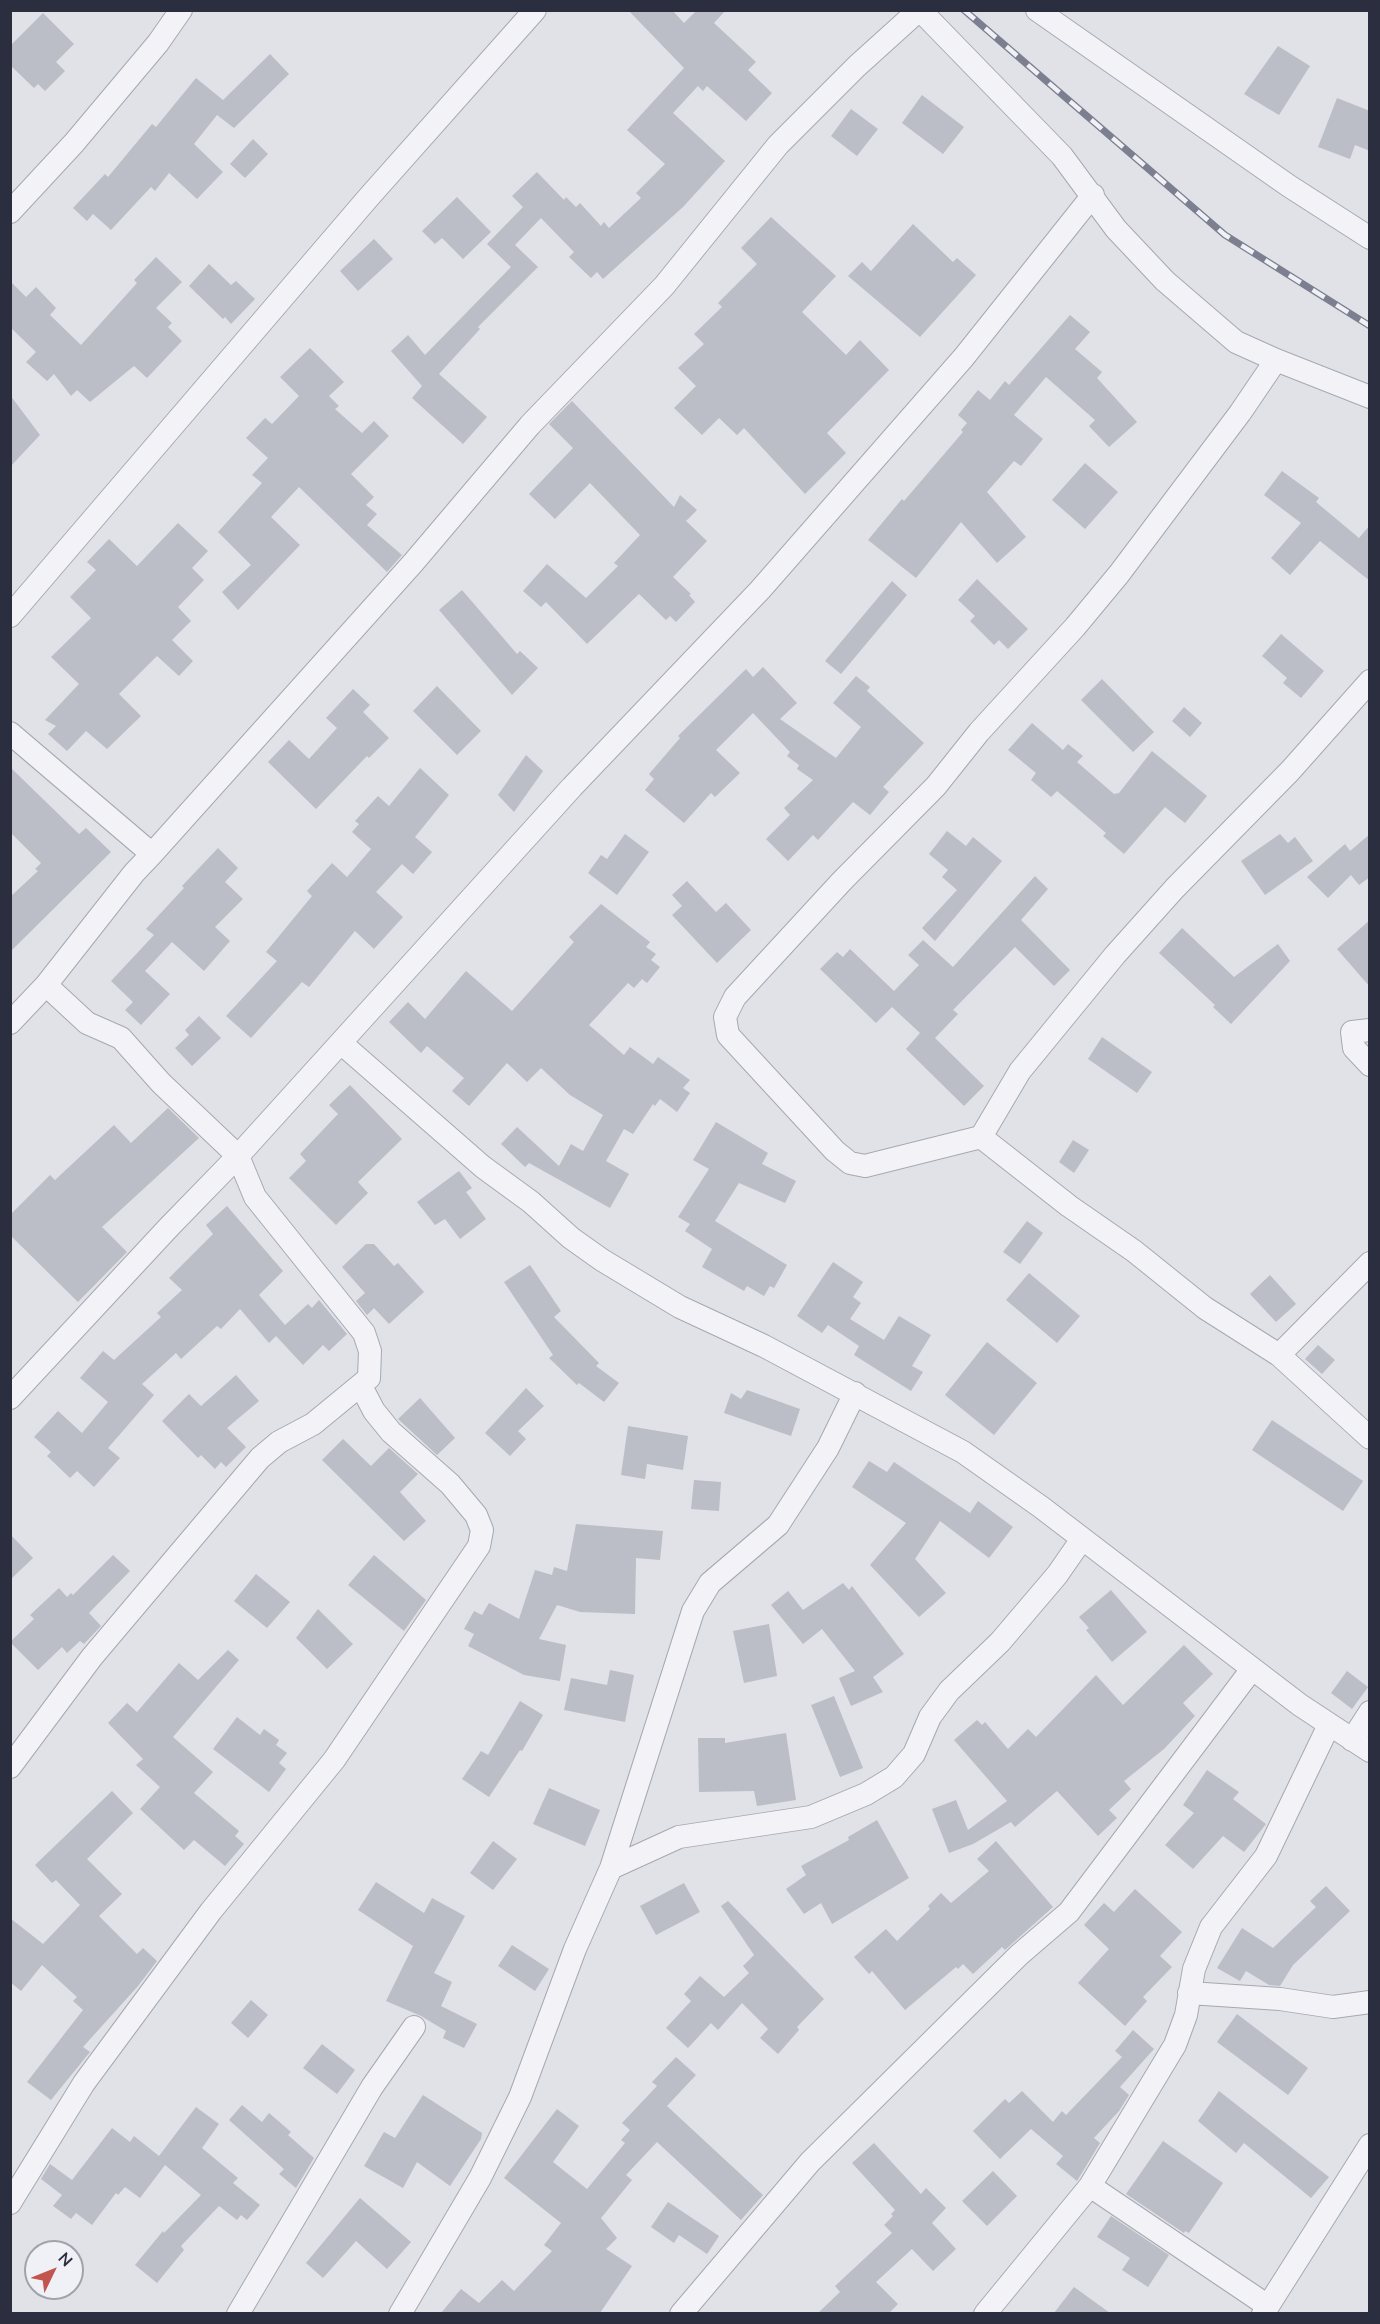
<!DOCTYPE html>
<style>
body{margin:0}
#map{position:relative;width:1380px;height:2324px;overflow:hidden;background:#e0e2e8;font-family:Mulish,sans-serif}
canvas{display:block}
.frame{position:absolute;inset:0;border:12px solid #2a2e3e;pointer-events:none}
.north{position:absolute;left:24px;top:2240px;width:60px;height:60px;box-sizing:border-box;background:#f0f1f6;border:2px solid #a1a3ac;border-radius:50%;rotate:47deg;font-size:16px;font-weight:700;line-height:24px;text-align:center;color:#2a2e3e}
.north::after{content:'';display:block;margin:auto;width:21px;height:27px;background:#c3554f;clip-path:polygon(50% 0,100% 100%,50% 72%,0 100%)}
</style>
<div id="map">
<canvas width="1380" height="2324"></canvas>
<div class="frame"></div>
<div class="north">N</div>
</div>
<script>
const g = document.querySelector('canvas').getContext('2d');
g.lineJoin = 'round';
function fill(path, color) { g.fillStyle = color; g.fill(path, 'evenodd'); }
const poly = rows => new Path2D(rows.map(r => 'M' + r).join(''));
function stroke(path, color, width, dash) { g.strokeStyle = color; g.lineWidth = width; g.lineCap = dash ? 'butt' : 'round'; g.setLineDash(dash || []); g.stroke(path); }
const building = poly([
 [628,10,672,10,684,23,697,10,726,10,714,23,756,62,748,70,772,93,746,121,707,86,703,91,698,86,673,113,725,161,683,207,603,279,597,272,591,278,569,257,574,252,541,218,515,245,538,267,478,327,480,329,439,374,487,417,463,444,412,398,422,386,391,351,408,335,425,355,511,267,487,244,523,207,512,196,537,172,564,200,566,197,576,207,580,203,601,226,604,222,609,228,641,198,636,193,665,164,627,130,684,68],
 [43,13,74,44,56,62,65,71,45,91,38,84,34,88,10,65,10,46],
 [1278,46,1310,66,1279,115,1244,94],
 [270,54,289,74,234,128,217,115,194,144,223,172,197,199,169,173,155,191,151,187,111,230,93,214,87,221,73,208,105,174,108,177,152,124,156,127,196,78,223,100],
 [922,95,964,127,943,154,902,123],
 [1337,98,1370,111,1370,151,1355,145,1350,159,1318,147],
 [851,109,878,129,857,156,831,136],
 [253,139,268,154,245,178,230,164],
 [457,197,491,232,463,259,442,238,435,244,422,231],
 [771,217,836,276,802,312,846,355,860,340,889,370,827,433,846,453,805,494,744,428,737,435,719,418,702,435,674,408,696,386,678,368,704,344,694,334,722,307,718,303,757,264,741,248],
 [913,224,953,262,957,258,976,275,920,337,848,276,862,262,871,271],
 [374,239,393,259,358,291,340,271],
 [156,257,182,282,156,308,172,323,168,327,182,341,147,378,134,366,90,402,77,390,71,396,54,374,47,381,26,362,36,352,10,327,10,281,26,297,36,287,56,308,50,315,81,345,137,283,134,280],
 [209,264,231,285,236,281,255,299,231,324,225,317,223,319,189,286],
 [1070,315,1090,332,1075,349,1102,372,1097,378,1137,422,1109,447,1089,426,1095,420,1046,377,1014,415,1043,439,1021,466,1014,461,987,492,1026,537,997,563,961,522,916,578,868,540,902,499,904,501,963,432,961,430,967,423,958,415,978,390,990,400,1005,381,1009,385],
 [310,348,344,382,329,396,339,406,335,409,362,433,374,421,389,436,351,474,374,497,366,505,377,514,367,525,402,555,387,572,299,487,271,517,300,545,238,610,222,592,251,565,218,532,262,483,252,475,268,458,246,438,265,418,272,424,299,396,280,377],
 [10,395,40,435,10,467],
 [572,401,674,507,680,495,697,510,686,521,707,541,673,577,691,594,689,595,695,602,676,622,670,616,666,620,639,594,587,644,546,602,541,607,523,591,547,564,586,598,618,566,614,563,640,535,590,483,555,519,529,494,573,448,549,424],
 [1085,463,1118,492,1085,529,1052,500],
 [1282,471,1319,498,1316,502,1359,538,1370,525,1370,581,1320,541,1290,575,1271,558,1301,523,1264,495],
 [178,523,208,551,192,568,204,580,178,607,191,621,172,640,193,661,179,676,157,656,119,694,141,716,107,749,86,731,67,751,48,734,56,726,45,720,79,684,51,657,91,618,70,597,96,570,87,562,109,539,137,566],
 [977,579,1028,629,1008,649,999,640,994,645,970,621,975,616,958,600],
 [892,581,907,595,841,674,825,661],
 [462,590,517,654,520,651,538,668,512,695,439,610],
 [1281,634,1324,671,1301,698,1283,683,1287,678,1262,656],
 [763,667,797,703,780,719,836,758,861,727,833,703,856,676,870,687,867,691,924,743,883,787,889,792,870,815,853,802,818,840,813,835,788,861,766,839,790,815,784,808,813,780,797,769,799,765,787,756,790,752,753,713,716,750,740,773,715,797,711,793,684,823,645,790,654,779,649,774,680,738,678,736,746,669,753,677],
 [1102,679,1154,732,1133,752,1081,700],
 [437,686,481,731,457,755,413,711],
 [353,689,370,705,363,712,389,738,369,758,367,756,316,809,268,762,289,740,309,759,337,728,326,718],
 [1184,707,1202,723,1190,737,1172,721],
 [1032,723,1063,750,1068,744,1083,756,1077,762,1114,794,1119,793,1152,751,1207,796,1185,823,1165,807,1124,854,1103,836,1106,833,1057,791,1051,797,1031,780,1036,773,1008,750],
 [526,755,543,771,514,812,498,795],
 [10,767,79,834,86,828,111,852,10,952,10,897,38,871,35,869,41,863,10,832],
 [420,768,449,795,415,837,432,852,413,874,402,864,376,892,403,917,374,949,355,931,309,987,302,982,251,1038,226,1016,277,961,266,952,312,896,307,891,332,863,347,877,371,849,352,832,359,824,355,821,378,796,389,806],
 [947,831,966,846,973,837,1002,861,935,941,922,928,957,890,942,877,948,870,929,854],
 [625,834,649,852,617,895,588,873,601,855,607,859],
 [1280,834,1288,843,1295,837,1313,861,1265,895,1241,861],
 [1370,834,1370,877,1359,885,1351,875,1328,898,1307,877,1345,844,1350,851],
 [218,848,238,868,225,882,243,899,215,927,230,941,204,971,172,942,145,971,170,994,141,1025,125,1010,133,1002,111,981,154,935,146,929,184,888,182,886],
 [1035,876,1048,889,1021,920,1070,970,1054,986,1015,947,953,1010,958,1014,935,1038,984,1086,964,1106,906,1049,920,1033,892,1007,876,1023,820,969,837,952,843,957,850,949,894,991,919,965,908,955,923,940,953,967],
 [687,881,716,912,726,903,751,930,717,963,672,915,682,906,672,895],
 [601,904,650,942,646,947,656,954,651,960,660,967,647,983,642,979,634,988,628,983,589,1025,624,1055,630,1047,653,1064,658,1057,690,1080,683,1088,690,1093,677,1112,660,1099,655,1106,653,1104,633,1134,624,1129,606,1161,629,1174,610,1208,529,1163,525,1167,501,1144,517,1127,559,1166,571,1144,583,1151,603,1115,570,1095,541,1068,527,1082,507,1063,469,1106,452,1091,464,1078,427,1046,421,1053,389,1022,408,1002,425,1019,466,971,512,1011,574,942,569,937],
 [1370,920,1370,987,1337,949],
 [1182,928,1234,977,1278,944,1290,961,1231,1024,1213,1007,1215,1005,1159,953],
 [199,1016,221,1038,192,1066,175,1048,189,1035,185,1030],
 [1102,1037,1152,1072,1137,1093,1088,1059],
 [350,1085,402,1139,358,1182,368,1193,336,1225,289,1178,306,1161,300,1154,338,1114,329,1105],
 [168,1108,199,1138,102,1227,127,1252,78,1302,10,1235,10,1215,50,1175,55,1180,114,1125,131,1143],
 [716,1122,768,1153,762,1164,796,1181,785,1203,739,1183,715,1221,787,1265,774,1288,770,1286,764,1296,747,1286,744,1291,702,1267,712,1249,685,1231,690,1224,678,1217,709,1169,693,1160],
 [1073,1140,1089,1150,1074,1173,1059,1162],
 [459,1171,472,1188,466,1192,486,1219,460,1239,445,1219,435,1225,417,1202],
 [227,1206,283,1271,259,1295,285,1325,308,1304,312,1308,319,1300,347,1334,329,1351,323,1345,303,1365,276,1336,269,1343,240,1309,221,1329,217,1326,181,1359,176,1353,142,1384,154,1395,108,1448,120,1458,94,1487,77,1471,70,1478,47,1456,51,1452,34,1437,58,1411,82,1433,108,1402,80,1378,103,1351,114,1360,161,1317,157,1313,182,1290,169,1278,213,1234,206,1225],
 [1027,1221,1043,1233,1020,1264,1003,1252],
 [366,1244,374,1244,394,1266,398,1263,424,1292,389,1324,374,1308,367,1315,356,1301,365,1293,342,1267],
 [833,1262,863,1282,853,1297,861,1303,850,1319,884,1340,899,1316,931,1335,912,1366,923,1372,911,1391,854,1355,859,1346,828,1325,822,1333,797,1316],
 [530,1265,561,1311,554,1317,599,1363,596,1366,619,1383,604,1402,579,1383,577,1385,549,1358,553,1355,504,1282],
 [1029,1273,1080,1316,1057,1343,1006,1300],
 [1270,1275,1296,1304,1276,1322,1250,1294],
 [987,1342,1037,1383,994,1435,945,1395],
 [1318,1345,1335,1360,1322,1374,1305,1359],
 [236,1375,259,1401,227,1428,246,1447,226,1467,221,1462,215,1469,201,1455,198,1458,162,1421,189,1394,201,1406],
 [526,1388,544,1406,518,1431,526,1439,510,1456,485,1433],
 [747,1390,800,1409,791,1436,724,1413,731,1393,741,1399],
 [420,1398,455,1438,437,1455,398,1419],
 [1272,1420,1363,1481,1343,1511,1252,1450],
 [628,1426,688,1436,683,1470,647,1464,645,1479,621,1475],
 [343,1439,371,1466,389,1448,418,1474,400,1492,426,1521,404,1541,322,1460],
 [869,1461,887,1472,894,1462,970,1513,978,1501,1013,1527,989,1558,940,1521,915,1559,946,1593,919,1617,870,1565,906,1523,852,1487],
 [694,1480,721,1482,719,1511,691,1509],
 [576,1524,663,1531,660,1560,636,1558,635,1614,580,1612,557,1605,539,1639,566,1645,560,1681,524,1675,468,1646,474,1634,464,1629,474,1611,482,1615,489,1603,519,1619,535,1570,552,1575,554,1567,567,1571],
 [10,1534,33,1558,10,1580],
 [113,1555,130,1571,89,1613,101,1626,84,1644,80,1641,67,1653,62,1647,38,1670,10,1642,34,1619,30,1615,59,1588,67,1597,71,1593,73,1595],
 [374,1555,426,1600,404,1631,348,1585],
 [256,1574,290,1602,267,1628,234,1601],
 [843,1583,849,1590,852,1586,904,1654,873,1677,883,1692,851,1706,839,1678,855,1671,822,1629,803,1644,771,1605,788,1591,803,1610],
 [1111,1590,1147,1632,1112,1662,1086,1630,1089,1628,1079,1617],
 [318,1609,353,1644,327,1669,296,1638],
 [769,1624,777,1676,744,1683,733,1631],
 [1184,1645,1213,1674,1183,1703,1195,1716,1164,1749,1124,1781,1131,1789,1109,1810,1117,1818,1098,1836,1057,1791,1015,1827,1011,1822,973,1844,949,1853,932,1809,956,1800,968,1830,1007,1801,954,1740,977,1720,982,1725,985,1722,1008,1749,1028,1729,1036,1737,1096,1675,1123,1705],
 [228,1650,239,1660,173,1737,213,1772,194,1793,239,1831,235,1836,244,1844,225,1866,194,1840,184,1850,140,1809,160,1787,136,1765,143,1759,108,1723,127,1703,137,1712,179,1663,198,1680],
 [610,1670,634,1675,625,1722,564,1710,571,1678,607,1685],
 [1347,1671,1368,1687,1352,1709,1331,1693],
 [834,1696,863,1768,840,1777,811,1705],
 [520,1701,543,1715,522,1751,520,1750,489,1797,462,1779,481,1751,488,1755],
 [237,1717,260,1735,264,1729,279,1740,276,1745,287,1753,279,1763,286,1769,269,1792,213,1749],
 [786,1733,796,1800,757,1806,754,1791,699,1792,698,1738,725,1738,725,1743],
 [1207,1770,1239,1792,1233,1799,1266,1824,1244,1852,1223,1836,1193,1869,1165,1845,1194,1813,1183,1805],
 [549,1788,600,1810,585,1846,533,1824],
 [112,1791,133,1813,87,1859,122,1894,99,1916,137,1954,143,1948,157,1961,138,1986,83,2047,90,2052,51,2100,27,2082,83,2010,73,2001,77,1997,42,1965,21,1991,10,1982,10,1918,43,1944,80,1905,56,1880,52,1883,35,1865],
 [877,1820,909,1878,832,1924,821,1903,804,1914,786,1889,806,1875,801,1866,849,1840,848,1837],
 [493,1841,517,1859,493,1890,470,1873],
 [996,1841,1053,1907,1005,1950,1002,1947,973,1974,963,1964,958,1969,956,1967,905,2010,872,1971,869,1974,854,1957,886,1929,897,1941,930,1909,928,1906,941,1893,951,1903,989,1871,977,1859],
 [376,1882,424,1913,432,1898,465,1916,434,1973,452,1982,441,2006,477,2024,464,2048,443,2038,446,2031,421,2016,386,2001,413,1946,358,1910],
 [684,1883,700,1912,656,1935,640,1906],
 [1326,1886,1350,1911,1293,1965,1280,1986,1269,1985,1246,1971,1240,1981,1217,1968,1242,1928,1273,1948,1316,1907,1310,1901],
 [1135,1889,1182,1932,1160,1956,1172,1967,1143,1997,1147,2001,1125,2026,1078,1983,1109,1949,1084,1925,1104,1903,1114,1912],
 [728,1901,824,1999,797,2027,799,2030,778,2054,760,2038,768,2029,742,2003,718,2030,711,2023,688,2048,666,2028,691,2001,684,1994,700,1976,724,1997,749,1973,743,1966,754,1955,721,1906],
 [512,1945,549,1969,535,1991,498,1966],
 [251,2000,268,2015,248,2038,231,2023],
 [1237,2014,1308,2068,1288,2095,1217,2042],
 [1133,2030,1154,2049,1120,2087,1129,2095,1119,2111,1094,2138,1100,2143,1077,2181,1056,2164,1063,2156,1031,2129,1000,2159,973,2131,1005,2099,1009,2103,1022,2091,1053,2122,1062,2111,1066,2115,1122,2057,1115,2051],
 [322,2044,355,2070,337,2094,303,2068],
 [676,2057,696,2075,667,2106,763,2195,741,2220,657,2142,626,2175,632,2180,601,2218,617,2238,606,2249,632,2266,600,2313,441,2313,461,2289,479,2303,502,2280,514,2291,552,2251,544,2245,561,2223,504,2178,557,2109,579,2126,553,2162,587,2189,625,2143,621,2140,630,2130,622,2123,657,2086,652,2082],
 [1219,2091,1329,2177,1311,2198,1244,2143,1236,2153,1198,2121],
 [423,2095,482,2133,481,2139,450,2186,417,2162,403,2188,364,2166,384,2132,395,2138],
 [242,2105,262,2122,269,2113,291,2132,288,2135,314,2158,296,2188,279,2174,284,2169,229,2120],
 [196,2107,219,2124,202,2148,238,2178,233,2183,260,2205,247,2220,241,2215,237,2220,219,2206,181,2246,184,2250,157,2283,135,2265,163,2231,164,2233,201,2195,165,2165,140,2198,125,2187,118,2195,116,2193,92,2225,76,2213,71,2219,53,2206,62,2195,41,2179,50,2164,72,2180,112,2128,130,2142,134,2136,159,2156],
 [1163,2141,1223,2183,1189,2233,1185,2231,1184,2233,1126,2194],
 [874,2143,921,2194,926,2188,946,2208,932,2223,956,2249,933,2271,912,2249,876,2282,898,2304,889,2313,818,2313,840,2292,835,2286,892,2233,884,2225,893,2216,891,2214,895,2210,852,2163],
 [993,2171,1017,2196,987,2226,962,2201],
 [360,2198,411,2242,387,2269,356,2241,323,2278,306,2263],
 [668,2202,719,2236,707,2254,679,2235,674,2243,651,2227],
 [1111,2216,1169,2255,1148,2287,1122,2270,1130,2258,1097,2237],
 [1074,2287,1110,2313,1054,2313]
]);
const minor = poly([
 [920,10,1062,156,1116,229,1165,281,1236,342,1276,360,1240,413,1119,574,1075,627,979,732,936,786,842,881,735,997,725,1017,728,1035,835,1151,850,1163,865,1166,981,1137,1069,1206,1134,1251,1205,1308,1279,1355,1370,1263],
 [1037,10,1289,186,1370,238],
 [10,212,74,143,158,43,181,10],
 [1276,360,1370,397],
 [10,616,368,198,535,10],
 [10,733,152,854,413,563,530,425,664,286,778,145,857,66,919,10],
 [10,1023,46,985,134,873,152,854],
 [1370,1030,1352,1032,1354,1048,1370,1065],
 [341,1043,483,1167,531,1202,571,1238,602,1260,680,1307,764,1346,963,1452,1041,1507,1300,1705,1370,1751],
 [981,1137,1020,1071,1115,955,1175,888,1290,771,1370,681],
 [1279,1355,1370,1438],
 [10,1398,169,1227,238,1156,161,1083,121,1038,87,1023,46,985],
 [1352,1740,1370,1712],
 [10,1767,92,1657,260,1458,279,1442,313,1424,369,1378,370,1351,364,1333,255,1197,238,1156,572,787,760,590,964,357,1093,195],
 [611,1868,679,1837,811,1817,866,1794,894,1777,914,1754,930,1717,949,1691,1000,1642,1057,1575,1082,1539],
 [1189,1993,1280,1999,1333,2007,1370,2002],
 [1090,2186,1268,2306],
 [10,2203,84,2083,211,1911,334,1760,479,1546,482,1530,476,1515,450,1484,391,1432,374,1411,361,1386],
 [238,2314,372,2087,414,2027],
 [400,2314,480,2178,520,2097,575,1949,611,1868,693,1611,710,1583,778,1525,828,1448,855,1393],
 [681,2314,810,2162,1019,1955,1069,1912,1252,1669],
 [985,2314,1090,2186,1175,2045,1186,2015,1194,1969,1211,1927,1266,1856,1329,1725],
 [1263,2314,1370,2145]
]);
const rail = poly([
 [964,10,1225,235,1370,326]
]);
fill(building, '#bbbdc7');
stroke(minor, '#a6a8b2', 24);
stroke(minor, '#f3f3f7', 22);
stroke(rail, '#7b7f90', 7);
stroke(rail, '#f0f1f6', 4.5, [14]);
</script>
